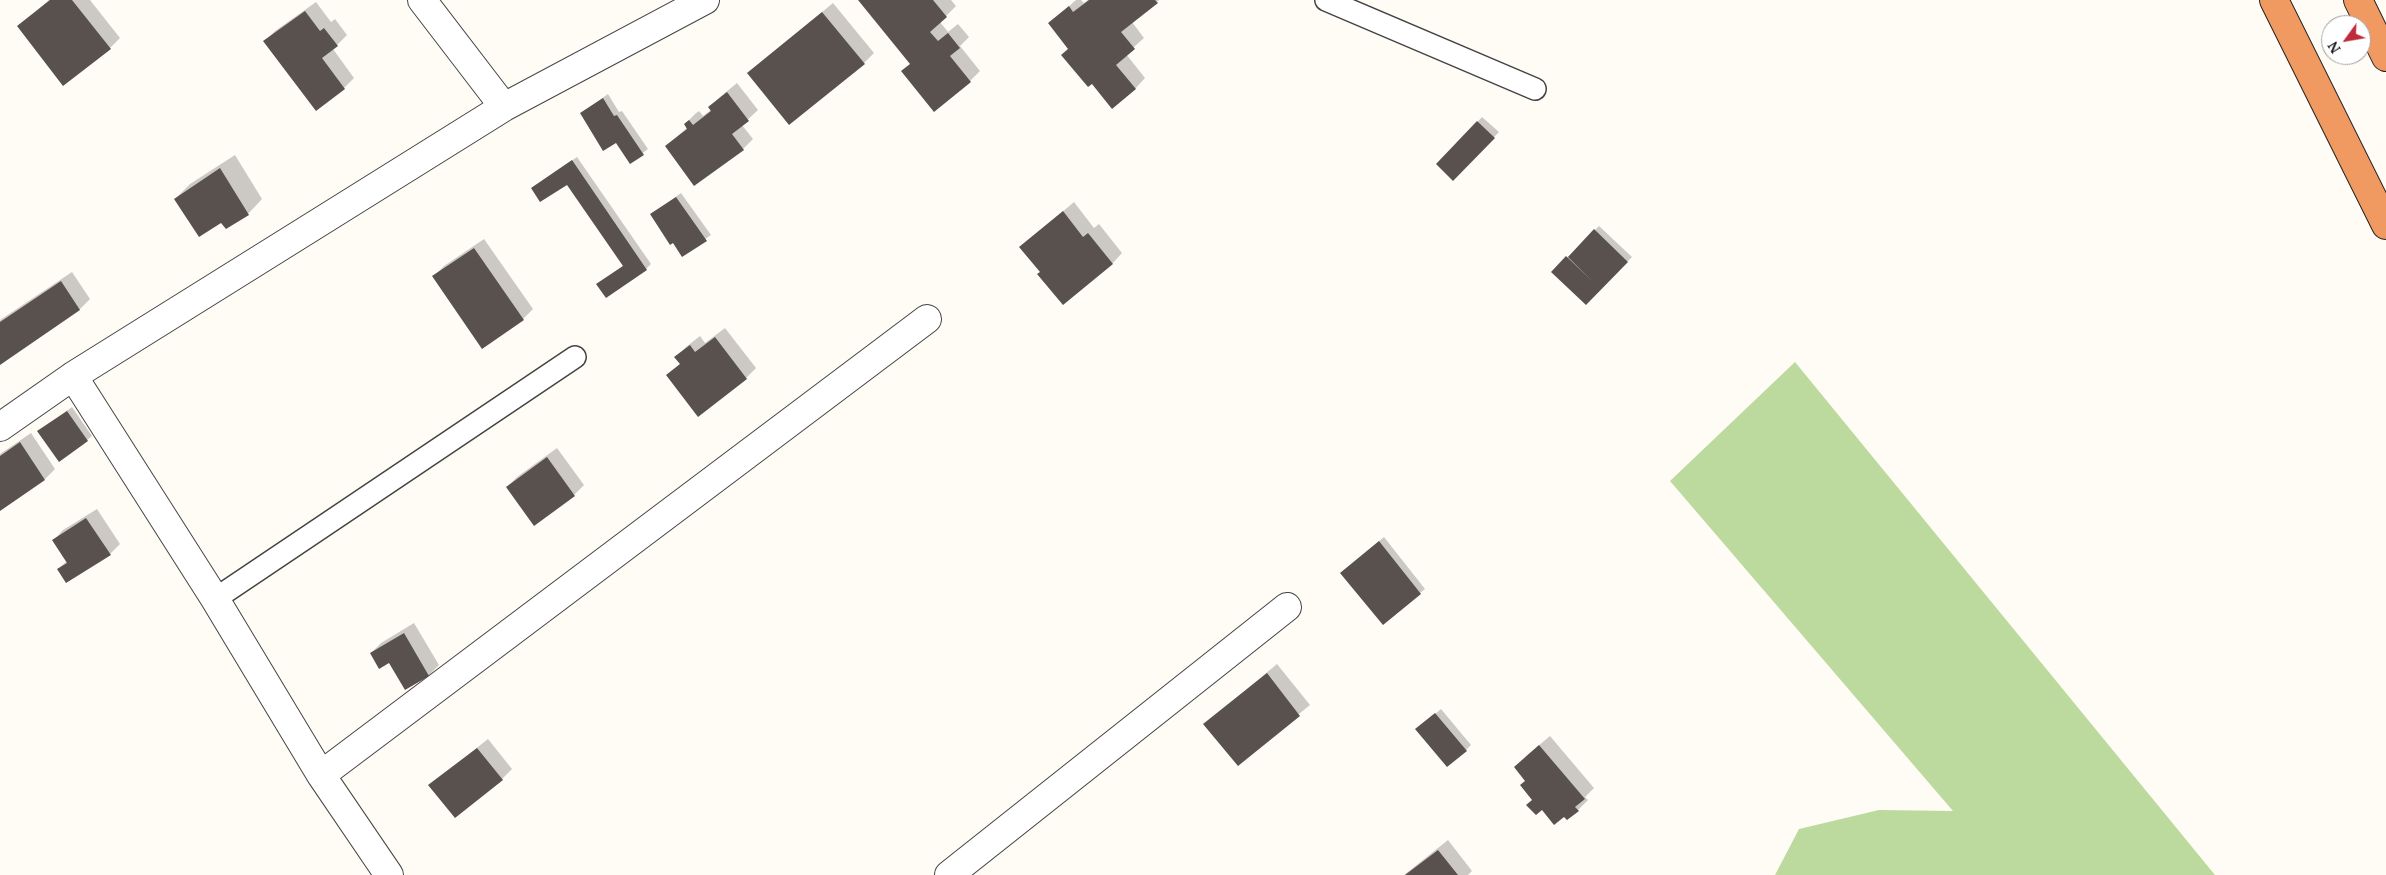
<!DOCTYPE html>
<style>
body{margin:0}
#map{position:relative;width:2386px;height:875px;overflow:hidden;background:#fffcf5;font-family:"PT Serif",serif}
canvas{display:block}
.north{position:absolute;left:2321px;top:15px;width:50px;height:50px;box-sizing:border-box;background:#fff;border:1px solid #a0a0a0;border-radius:50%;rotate:238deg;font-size:14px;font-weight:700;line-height:20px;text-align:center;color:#111}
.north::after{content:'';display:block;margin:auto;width:18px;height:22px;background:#be2b3b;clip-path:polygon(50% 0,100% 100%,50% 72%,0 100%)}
</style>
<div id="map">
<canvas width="2386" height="875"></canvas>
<div class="north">N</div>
</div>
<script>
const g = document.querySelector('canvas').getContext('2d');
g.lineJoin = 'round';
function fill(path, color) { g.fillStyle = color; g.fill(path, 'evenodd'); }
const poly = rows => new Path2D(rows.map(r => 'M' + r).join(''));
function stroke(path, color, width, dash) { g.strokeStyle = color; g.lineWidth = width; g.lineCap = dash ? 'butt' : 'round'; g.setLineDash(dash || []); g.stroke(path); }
const forest = poly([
 [1795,362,2215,875,1775,875,1799,829,1879,810,1953,811,1670,481]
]);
const shadow = poly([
 [49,0,90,0,120,38,110,48,19,26],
 [859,0,951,0,956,6,940,22,948,32,958,24,969,37,960,46,980,71,970,81,911,63],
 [1076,0,1081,0,1084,3,1088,0,1159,0,1132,22,1144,38,1126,54,1145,78,1135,89,1069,48,1050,23],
 [316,2,331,22,335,19,347,35,333,49,354,78,344,88,265,41,275,31],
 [833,3,874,53,864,63,748,73],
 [737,83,758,110,742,125,753,139,743,149,666,146,688,127,685,124,695,114,699,111,703,116,712,109,710,107,720,97],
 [608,94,619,112,622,111,648,149,631,162,616,141,581,113],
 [1482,117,1499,132,1453,179,1438,164],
 [235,155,262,199,248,214,221,221,175,199,190,184],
 [577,157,651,264,646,269,598,284,624,265,567,183,532,188],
 [681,193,711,235,683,255,652,214],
 [1074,202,1094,228,1099,224,1122,253,1112,264,1021,247],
 [1599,226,1632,257,1586,303,1553,272],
 [484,239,533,309,523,319,434,276,444,266],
 [72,272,90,299,80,309,0,363,0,320],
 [725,328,756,368,746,378,668,375,681,363,676,357,686,347,700,336,705,343],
 [72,407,92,436,87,440,44,427],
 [31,433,55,469,45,479,0,510,0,454],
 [557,448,584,485,574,495,534,524,507,487,517,477],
 [97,509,120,544,110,554,58,569,67,561,53,541,63,530],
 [1384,537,1425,589,1420,593,1347,568],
 [414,623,439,665,429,675,405,688,389,662,371,653,381,643],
 [1277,664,1310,705,1238,764,1205,724],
 [1441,709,1471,745,1466,750,1422,725],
 [1550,736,1594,788,1585,797,1588,800,1578,810,1534,799,1526,780,1525,757],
 [488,739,512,769,502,779,430,785],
 [1448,840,1472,871,1468,875,1404,875]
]);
const building = poly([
 [50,0,72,0,111,49,63,86,17,26],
 [858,0,933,0,947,17,930,32,938,41,948,33,960,48,950,56,971,82,934,112,901,71,910,64],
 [1089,0,1155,0,1158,3,1121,32,1135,49,1116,65,1136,89,1112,109,1092,84,1088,87,1061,55,1068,49,1048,23,1069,6,1073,12],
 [305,11,320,31,324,28,338,46,322,58,345,89,316,111,263,41],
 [822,12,865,64,789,125,747,73],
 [727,92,749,121,732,134,744,150,694,186,665,146,687,129,684,124,689,120,693,125,711,111,708,107],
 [603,98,614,116,617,115,644,155,630,164,616,143,603,151,580,113],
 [1477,121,1495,138,1453,181,1436,164],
 [572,160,647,270,606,298,596,284,623,266,567,185,540,202,531,188],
 [220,168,249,215,226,229,221,223,199,237,174,199],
 [676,197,707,241,682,257,673,243,670,245,650,214],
 [1063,211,1083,237,1088,233,1113,264,1063,305,1037,274,1040,272,1019,247],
 [1594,229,1628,262,1586,305,1551,272,1566,256,1592,281,1568,257],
 [474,248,524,320,482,349,432,276],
 [61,281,80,310,0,365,0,322],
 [715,337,747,379,698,417,666,375,680,364,674,357,690,345,695,352],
 [67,411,88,441,59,462,37,431],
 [20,442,45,480,0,511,0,456],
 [547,457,575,496,534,526,506,487],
 [86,518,111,555,66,583,57,569,67,563,52,540],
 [1379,541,1421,594,1383,625,1340,573],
 [404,633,429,676,405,690,389,663,379,669,370,653],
 [1267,673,1300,716,1238,766,1203,724],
 [1435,713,1467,751,1447,767,1415,729],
 [1539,745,1585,799,1575,807,1579,811,1567,820,1564,817,1554,825,1542,810,1536,815,1526,805,1532,800,1520,785,1525,781,1514,767],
 [477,748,503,780,455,818,428,785],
 [1438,850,1458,875,1405,875]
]);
const lane = poly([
 [1326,0,1535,89],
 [215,599,575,357]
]);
const street = poly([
 [422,0,504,107],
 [73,376,215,599,321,775,389,875],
 [0,427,73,376,504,107,705,0],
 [321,775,927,319],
 [949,875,1287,607]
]);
const highway = poly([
 [2274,0,2386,225],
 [2358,0,2386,57]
]);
fill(forest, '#bcda9e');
fill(shadow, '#0003');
fill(building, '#59514d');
stroke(lane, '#444', 24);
stroke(street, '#444', 30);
stroke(highway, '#222', 30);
stroke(lane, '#fff', 21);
stroke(street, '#fff', 28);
stroke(highway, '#f09a62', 28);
</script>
